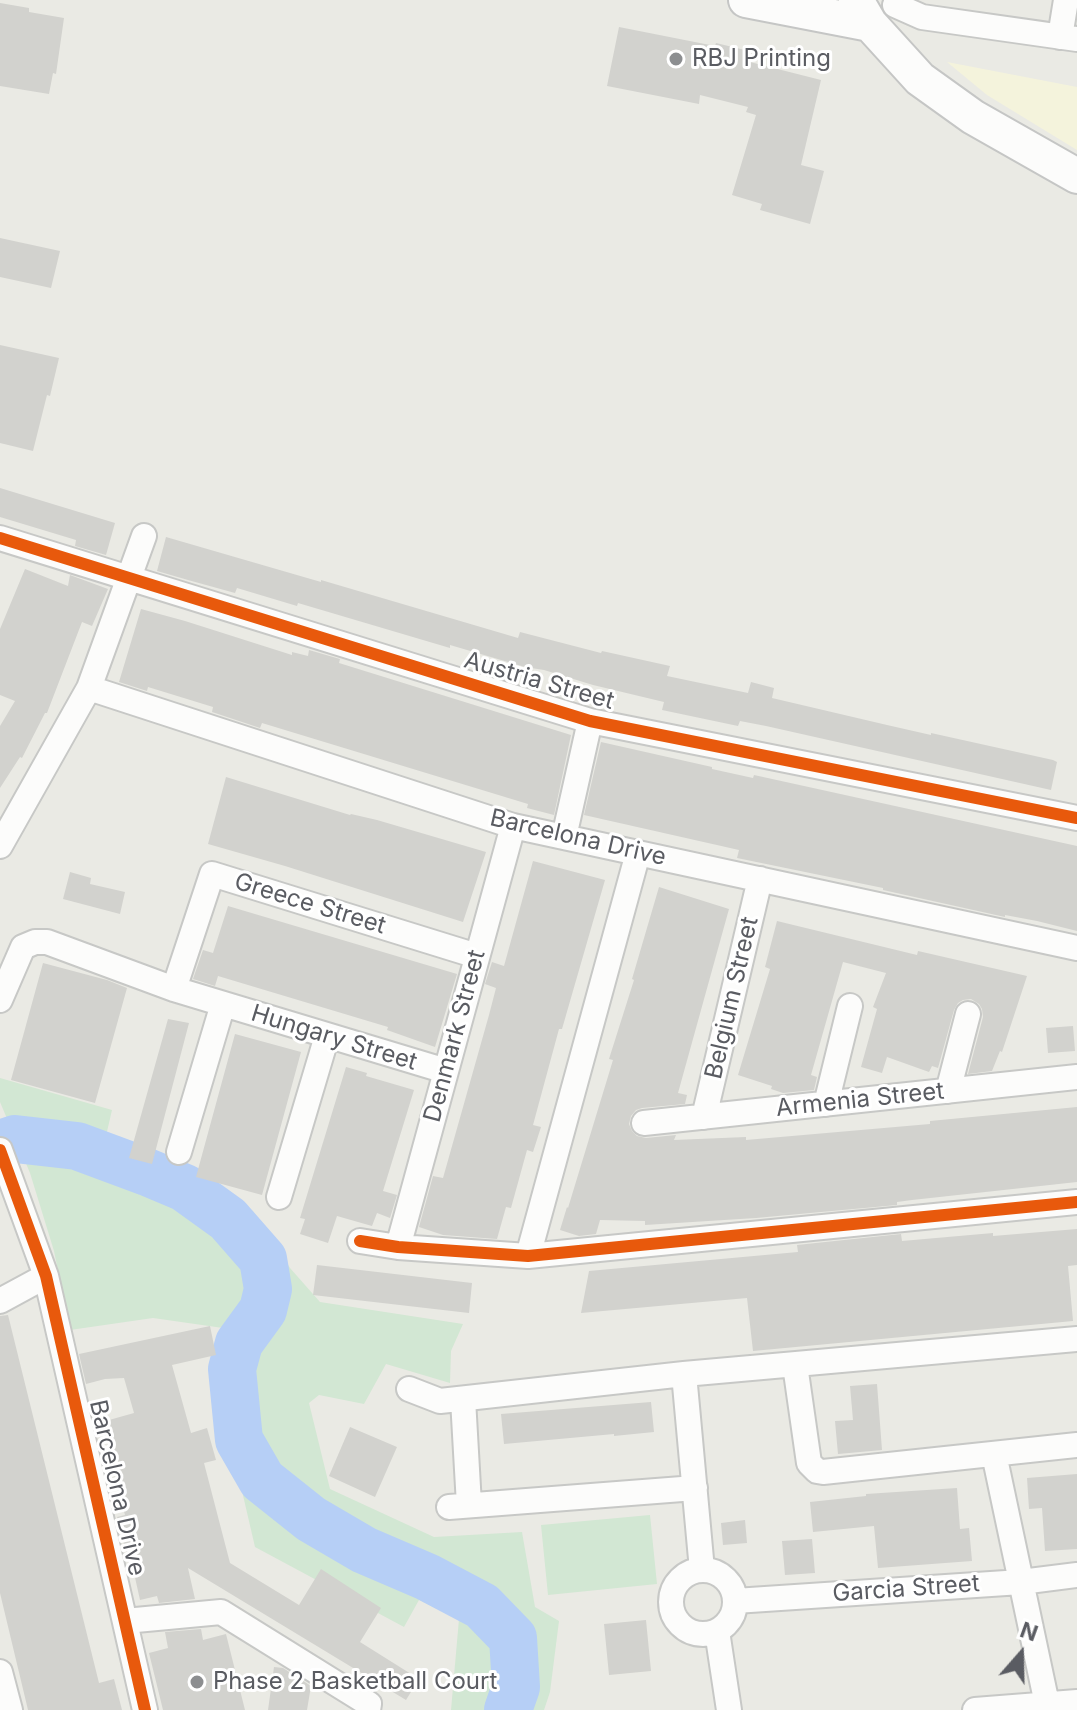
<!DOCTYPE html>
<style>
body{margin:0}
#map{position:relative;width:1077px;height:1710px;overflow:hidden;background:#eaeae4;font-family:Inter,sans-serif}
canvas{display:block}
.north{position:absolute;left:981px;top:1614px;width:80px;height:80px;-webkit-text-stroke:6px #fff;paint-order:stroke;rotate:20deg;font-size:22px;font-weight:700;line-height:32px;text-align:center;color:#5a5c62}
.north::after{content:'';display:block;margin:auto;width:28px;height:36px;background:#5a5c62;clip-path:polygon(50% 0,100% 100%,50% 72%,0 100%)}
</style>
<div id="map">
<canvas width="1077" height="1710"></canvas>
<div class="north">N</div>
</div>
<script>
const g = document.querySelector('canvas').getContext('2d');
g.lineJoin = 'round';
function fill(path, color) { g.fillStyle = color; g.fill(path, 'evenodd'); }
const poly = rows => new Path2D(rows.map(r => 'M' + r).join(''));
function stroke(path, color, width, dash) { g.strokeStyle = color; g.lineWidth = width; g.lineCap = dash ? 'butt' : 'round'; g.setLineDash(dash || []); g.stroke(path); }
function label(font, color, halo, rows, align = 'center') {
  g.font = font + ' Inter,sans-serif'; g.lineWidth = 6; g.setLineDash([]); g.textBaseline = 'middle'; g.strokeStyle = halo; g.fillStyle = color; for (const [text, x, y, turn = 0] of rows) {
    g.save(); g.translate(x, y); g.rotate((+turn || 0) * Math.PI / 180); g.textAlign = isNaN(turn) ? turn : align; if (halo) g.strokeText(text, 0, 0); g.fillText(text, 0, 0); g.restore();
  }
}
const commercial = poly([
 [947,62,1077,87,1077,150,987,95]
]);
const green = poly([
 [0,1078,112,1110,106,1136,253,1211,290,1268,320,1302,463,1324,451,1351,450,1383,386,1364,364,1404,319,1395,309,1403,330,1489,434,1537,522,1532,535,1607,559,1621,550,1692,544,1710,451,1710,459,1619,419,1600,404,1627,255,1547,229,1435,221,1370,230,1329,153,1318,70,1330,54,1251,30,1173,0,1102],
 [650,1515,657,1584,548,1595,541,1525]
]);
const river = poly([
 [0,1144,15,1139,77,1146,147,1172,185,1188,228,1219,263,1259,268,1289,263,1310,239,1343,232,1369,239,1440,262,1480,311,1519,364,1550,427,1577,482,1606,513,1638,516,1687,508,1710]
]);
const building = poly([
 [0,3,29,8,29,12,64,18,56,74,53,73,49,94,0,86],
 [619,27,715,46,716,43,749,51,746,61,821,80,801,165,824,171,810,224,760,210,762,204,732,195,756,115,746,112,748,107,700,95,699,104,607,86],
 [0,238,60,251,51,288,0,277],
 [0,345,59,358,50,396,47,395,33,451,0,443],
 [0,488,115,523,106,555,75,546,76,540,0,517],
 [166,537,321,582,321,580,518,638,520,632,601,653,602,651,670,666,667,676,748,693,751,682,774,688,772,698,887,725,931,735,931,733,1053,760,1057,762,1051,790,766,726,740,721,738,726,662,710,664,702,593,685,544,670,525,667,450,645,450,648,298,603,297,606,237,588,235,593,188,580,157,571],
 [25,569,68,586,70,575,108,589,92,626,82,622,47,713,45,713,22,758,20,757,0,788,0,726,15,701,0,695,0,629],
 [141,609,185,621,292,655,292,652,308,656,309,650,340,659,339,663,571,735,554,815,527,808,528,804,262,723,260,728,212,712,213,707,148,687,147,691,119,682],
 [601,742,712,767,712,769,753,778,754,775,1077,846,1077,931,1037,921,1005,915,1005,917,883,890,883,888,737,858,739,850,584,815],
 [226,777,350,815,351,814,377,820,486,852,463,922,285,866,208,844],
 [533,861,605,880,562,1029,559,1029,533,1125,541,1127,533,1152,527,1150,511,1208,506,1207,497,1239,443,1235,419,1227,433,1176,443,1178,489,1015,496,988,485,984,492,962,504,966],
 [70,872,91,878,90,884,125,892,120,914,63,899],
 [659,887,729,909,678,1093,687,1095,685,1104,642,1108,636,1110,631,1116,629,1124,632,1131,637,1136,646,1138,676,1135,674,1140,746,1137,746,1140,930,1124,930,1121,1077,1107,1077,1182,912,1200,897,1202,897,1205,756,1218,645,1225,645,1221,600,1220,596,1234,579,1236,560,1230,567,1207,568,1208,613,1060,609,1059,634,980,632,979],
 [228,906,457,974,435,1047,387,1030,388,1027,218,976,215,986,193,979,203,950,213,953],
 [777,921,917,955,918,951,1027,976,1002,1052,1000,1051,992,1071,968,1074,983,1017,982,1009,979,1004,971,999,963,1000,958,1003,954,1010,938,1068,932,1066,929,1072,887,1057,882,1073,861,1067,877,1009,873,1007,886,973,843,962,811,1075,817,1077,814,1090,783,1093,771,1089,772,1086,738,1075,770,969,765,967],
 [43,963,107,980,127,988,95,1103,11,1080],
 [168,1019,189,1023,152,1164,129,1158],
 [1073,1026,1075,1051,1048,1053,1046,1028],
 [235,1034,301,1052,262,1195,196,1177],
 [346,1067,367,1073,366,1076,414,1090,383,1191,397,1195,390,1218,377,1213,372,1226,337,1216,328,1243,300,1234,305,1219,300,1218],
 [1077,1229,1077,1265,1068,1266,1073,1321,753,1351,747,1298,581,1313,589,1271,798,1252,797,1245,901,1234,902,1241,993,1233,993,1236],
 [317,1265,472,1283,469,1313,313,1295],
 [8,1315,99,1683,114,1679,122,1710,28,1710,0,1593,0,1316],
 [210,1326,216,1355,172,1365,191,1433,207,1428,216,1460,204,1463,230,1563,299,1605,321,1569,381,1608,360,1642,419,1679,406,1700,188,1568,195,1599,159,1603,157,1596,140,1600,132,1564,129,1564,117,1517,125,1515,111,1463,113,1462,102,1422,134,1413,124,1378,105,1379,86,1384,79,1354],
 [877,1384,882,1450,838,1454,835,1421,853,1420,850,1386],
 [651,1402,654,1432,614,1436,614,1434,504,1444,501,1414],
 [350,1427,397,1447,375,1497,329,1476],
 [1077,1474,1077,1549,1045,1551,1042,1508,1029,1509,1027,1478],
 [957,1488,960,1529,969,1528,972,1561,878,1568,874,1526,813,1532,810,1502,866,1496,866,1494],
 [745,1520,747,1543,723,1545,721,1523],
 [812,1539,815,1573,785,1575,782,1541],
 [646,1620,651,1671,609,1675,604,1624],
 [201,1629,203,1640,226,1634,245,1710,163,1710,149,1653,168,1648,165,1632],
 [274,1667,283,1668,311,1686,307,1710,268,1710]
]);
const street = poly([
 [895,5,922,17,1077,39],
 [1060,37,1066,0],
 [0,538,590,721,1077,818],
 [89,688,513,826,1077,948],
 [564,837,590,721],
 [0,846,89,688,144,536],
 [174,989,212,874,477,956],
 [0,1000,23,947,35,942,47,942,174,989,446,1071],
 [948,1091,968,1014],
 [826,1104,850,1006],
 [704,1117,760,879],
 [644,1123,1077,1077],
 [0,1150,46,1276,145,1710],
 [179,1152,223,1004],
 [279,1197,327,1036],
 [360,1241,398,1247,528,1256,1077,1202],
 [398,1247,513,826],
 [528,1256,638,853],
 [0,1301,46,1276],
 [795,1365,809,1463,817,1471,823,1472,1077,1445],
 [684,1374,702,1570],
 [409,1389,440,1401,684,1374,1077,1339],
 [463,1399,469,1505],
 [994,1454,1047,1704],
 [449,1507,695,1488],
 '671 1602a32 32 0 1 1 64 0a32 32 0 1 1-64 0Z',
 [735,1601,1021,1582,1077,1575],
 [125,1621,221,1612,369,1704,368,1710],
 [717,1631,729,1710],
 [0,1672,10,1710],
 [975,1710,1077,1702]
]);
const secondary = poly([
 [746,0,870,24],
 [856,0,870,24,920,79,973,117,1077,176]
]);
const cycleway = poly([
 [0,538,590,721,1077,818],
 [0,1150,46,1276,145,1710],
 [360,1241,398,1247,528,1256,1077,1202]
]);
const markers = [
 [676,59,8,"#8c8e90"],
 [197,1682,8,"#8c8e90"]
];
const poiNames = [
 ["RBJ Printing",692,59],
 ["Phase 2 Basketball Court",213,1682]
];
const streetNames = [
 ["Austria Street",539,681,16],
 ["Barcelona Drive",578,838,13],
 ["Greece Street",310,904,17],
 ["Belgium Street",732,998,-77],
 ["Denmark Street",455,1036,-75],
 ["Hungary Street",334,1038,17],
 ["Armenia Street",860,1100,-6],
 ["Barcelona Drive",117,1488,77],
 ["Garcia Street",906,1589,-4]
];
fill(commercial, '#f4f3dc');
fill(green, '#d2e7d3');
stroke(river, '#b6cff6', 48);
fill(building, '#d2d2ce');
stroke(street, '#c7c8c6', 28);
stroke(secondary, '#c5c6c5', 38);
stroke(street, '#fcfcfb', 24);
stroke(secondary, '#fcfcfb', 34);
stroke(cycleway, '#e8590c', 12);
for (const [x, y, r, color] of markers) { const dot = new Path2D(); dot.arc(x, y, r, 0, 2 * Math.PI); g.fillStyle = color; g.fill(dot); stroke(dot, '#fff', 3); }
label('24px', '#5a5c62', '#fff', poiNames, 'left');
label('24px', '#5a5c62', '#fff', streetNames);
</script>
